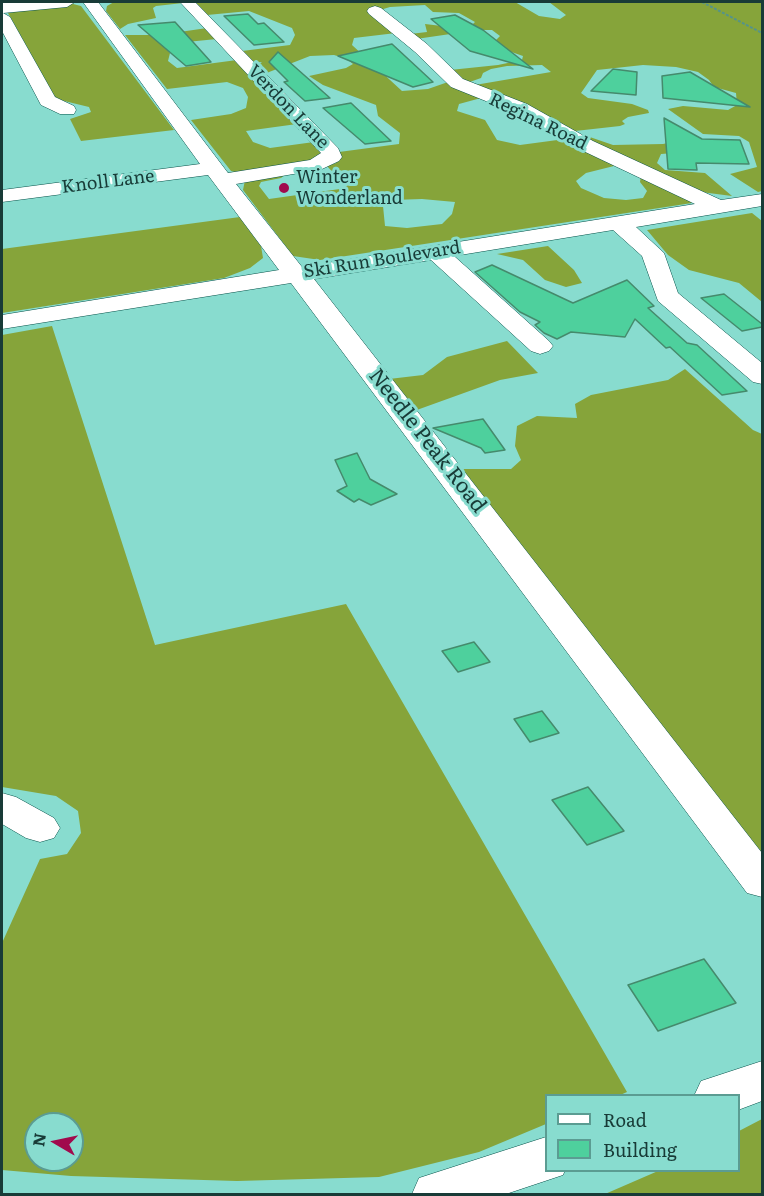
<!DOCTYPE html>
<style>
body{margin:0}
#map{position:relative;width:764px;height:1196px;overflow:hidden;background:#88dccf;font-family:Literata,serif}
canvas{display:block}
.frame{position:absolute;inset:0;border:3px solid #183b37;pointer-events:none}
.legend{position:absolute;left:545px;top:1094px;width:195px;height:78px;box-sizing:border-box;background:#88dccf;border:2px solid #5b9c92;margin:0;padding:8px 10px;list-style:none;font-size:18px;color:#183b37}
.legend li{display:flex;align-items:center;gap:12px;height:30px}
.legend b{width:30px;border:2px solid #5b9c92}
.north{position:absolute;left:24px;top:1112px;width:60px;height:60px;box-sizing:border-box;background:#88dccf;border:2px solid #5b9c92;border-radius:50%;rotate:279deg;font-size:16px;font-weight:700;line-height:24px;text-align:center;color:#183b37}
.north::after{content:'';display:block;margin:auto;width:21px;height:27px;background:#a10a4d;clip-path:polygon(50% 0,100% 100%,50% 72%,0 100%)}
</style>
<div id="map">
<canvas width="764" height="1196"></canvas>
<div class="frame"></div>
<ul class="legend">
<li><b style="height:8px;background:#fff"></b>Road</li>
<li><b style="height:16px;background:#4ed09d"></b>Building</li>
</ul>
<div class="north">N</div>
</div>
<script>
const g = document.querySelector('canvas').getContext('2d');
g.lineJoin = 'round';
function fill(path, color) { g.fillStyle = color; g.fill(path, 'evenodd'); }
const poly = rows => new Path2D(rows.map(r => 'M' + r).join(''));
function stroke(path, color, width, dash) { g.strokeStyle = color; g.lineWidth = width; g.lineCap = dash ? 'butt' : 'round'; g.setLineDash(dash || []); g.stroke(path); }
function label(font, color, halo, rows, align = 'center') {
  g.font = font + ' Literata,serif'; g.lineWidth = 6; g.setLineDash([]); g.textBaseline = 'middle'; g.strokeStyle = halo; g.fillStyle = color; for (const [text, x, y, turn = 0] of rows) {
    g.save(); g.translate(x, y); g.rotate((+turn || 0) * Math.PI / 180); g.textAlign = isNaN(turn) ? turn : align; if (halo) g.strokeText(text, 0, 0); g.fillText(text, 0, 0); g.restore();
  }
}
const forest = poly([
 [114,2,182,2,183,3,156,6,153,8,156,18,128,24,120,29,106,11,107,6],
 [213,2,515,2,539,16,560,19,566,15,549,2,762,2,762,191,758,192,730,174,757,167,749,142,739,136,703,134,668,109,683,106,728,110,737,105,736,93,714,87,709,80,698,72,676,67,643,65,597,70,581,93,588,98,632,104,648,110,649,113,628,117,622,121,625,124,620,126,566,132,469,86,551,72,542,65,507,66,491,69,483,73,481,78,464,84,450,70,498,65,522,60,523,56,500,48,493,43,500,36,492,30,478,30,416,39,410,34,427,32,425,24,450,27,471,26,475,22,459,13,433,12,425,5,390,7,380,10,396,33,354,38,352,45,402,91,428,89,448,82,481,98,459,104,457,111,485,120,497,140,520,145,565,139,618,165,586,173,576,181,581,188,604,198,626,200,643,198,647,191,640,182,641,176,690,199,692,203,320,260,293,256,243,190,245,180,288,172,281,178,261,182,259,186,269,199,347,188,327,166,336,163,339,152,399,144,400,133,378,116,376,105,323,85,309,76,346,68,353,64,347,59,334,55,310,56,264,74,257,66,262,62,253,63,242,51,290,45,295,35,292,28,249,11,207,15,196,3],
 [422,199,455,202,452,214,442,224,407,228,385,226,383,206,392,200],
 [69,3,81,6,174,130,81,141,70,119,91,112,89,107,56,99,8,13],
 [207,28,217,39,166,44,164,47,170,53,168,61,177,68,237,60,297,124,246,131,253,142,270,148,314,142,323,152,319,160,239,173,231,171,191,120,231,114,246,108,248,97,243,88,227,82,167,89,125,35,159,35],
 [584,135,613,145,663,144,682,140,675,153,661,154,657,163,665,170,705,173,732,196,701,192,574,136],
 [752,213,762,221,762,302,739,283,689,270,668,255,647,230],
 [240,217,261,246,263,258,250,268,224,278,2,313,2,249],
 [548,246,574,270,582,283,566,287,545,280,523,260,497,254],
 [52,326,155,645,346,604,627,1092,618,1096,546,1096,546,1124,479,1152,379,1177,237,1181,71,1176,2,1170,2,943,40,859,67,854,81,833,78,811,56,796,2,787,2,335],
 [36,1124,72,1124,72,1160,36,1160],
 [507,341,538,373,500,380,414,411,389,379,423,375,447,357],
 [685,369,753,430,762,434,762,863,460,469,511,469,521,460,515,446,517,426,537,416,577,418,575,404,591,395,668,380],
 [762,1119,762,1194,605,1194,658,1171,738,1170,739,1131]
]);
const building = poly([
 [248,14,258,24,264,23,284,42,254,45,224,16,248,14],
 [455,15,483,30,533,69,470,51,431,19,455,15],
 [175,22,211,62,186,66,138,25,175,22],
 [392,44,433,82,413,87,338,56,392,44],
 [278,52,330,98,305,101,284,82,288,81,269,62,278,52],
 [613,69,637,72,636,95,591,91,613,69],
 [690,72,750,107,663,98,662,76,690,72],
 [351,103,391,141,365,144,323,108,351,103],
 [664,118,702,139,740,140,749,164,696,163,697,170,668,169,664,118],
 [492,265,573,303,627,280,654,306,648,308,687,343,697,345,747,391,722,395,670,347,666,348,635,319,625,337,571,332,557,339,544,333,535,325,540,322,520,312,475,272,492,265],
 [724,294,762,324,762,327,742,331,701,298,724,294],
 [483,419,505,450,485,453,481,448,433,428,483,419],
 [357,453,370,479,397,494,371,505,359,499,354,502,337,491,347,486,335,460,357,453],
 [474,642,490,662,458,672,442,651,474,642],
 [542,711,559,733,530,742,514,719,542,711],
 [588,787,624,831,587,845,552,800,588,787],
 [704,959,736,1003,658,1031,628,985,704,959]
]);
const path = poly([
 [702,2,762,33]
]);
const minor = poly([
 [22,2,75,2,67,7,3,13,10,17,55,97,74,106,76,110,74,114,60,114,41,105,2,31,2,3,22,2],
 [83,2,98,2,228,173,310,160,321,153,180,2,195,2,338,148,342,157,339,161,322,169,236,184,302,267,695,204,579,149,513,112,451,87,415,52,369,14,367,11,369,8,375,6,381,8,427,44,463,79,527,104,593,141,721,200,762,194,762,206,636,227,664,253,678,293,762,363,762,384,753,382,658,301,642,256,613,230,454,256,549,341,553,346,549,351,540,354,531,351,431,260,314,279,762,853,762,897,747,893,291,283,2,329,2,315,279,270,208,175,2,202,2,190,200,164,83,2],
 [2,793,16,797,54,818,60,828,54,838,40,842,26,838,2,824,2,793]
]);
const major = poly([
 [762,1061,762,1101,738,1110,738,1096,694,1096,701,1081,762,1061],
 [546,1137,546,1170,565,1170,563,1175,506,1194,412,1194,419,1178,546,1137]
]);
const markers = [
 [284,188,6,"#a10a4d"]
];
const farStreetnames = [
 ["Verdon Lane",288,107,46],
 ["Regina Road",538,122,26],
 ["Knoll Lane",108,182,-7],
 ["Ski Run Boulevard",382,260,-9]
];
const farPoinames = [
 ["Winter",296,178],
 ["Wonderland",296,199]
];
const streetNames = [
 ["Needle Peak Road",427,441,52]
];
fill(forest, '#86a43a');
fill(building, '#4ed09d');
stroke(building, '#458a6c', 1.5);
stroke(minor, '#065149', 1);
stroke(major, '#065149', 1);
stroke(path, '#55938a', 2, [3, 1.5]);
fill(minor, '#fff');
fill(major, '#fff');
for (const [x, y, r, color] of markers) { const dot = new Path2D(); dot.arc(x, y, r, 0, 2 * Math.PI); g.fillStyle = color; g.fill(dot); stroke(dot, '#88dccf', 2); }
label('18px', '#183b37', '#88dccf', farStreetnames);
label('18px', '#183b37', '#88dccf', farPoinames, 'left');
label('21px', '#183b37', '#88dccf', streetNames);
</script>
